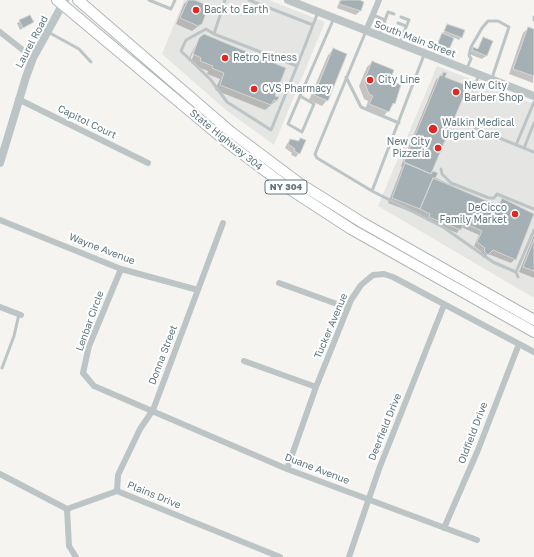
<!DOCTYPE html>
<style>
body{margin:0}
canvas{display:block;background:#f5f4f1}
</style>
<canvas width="534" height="557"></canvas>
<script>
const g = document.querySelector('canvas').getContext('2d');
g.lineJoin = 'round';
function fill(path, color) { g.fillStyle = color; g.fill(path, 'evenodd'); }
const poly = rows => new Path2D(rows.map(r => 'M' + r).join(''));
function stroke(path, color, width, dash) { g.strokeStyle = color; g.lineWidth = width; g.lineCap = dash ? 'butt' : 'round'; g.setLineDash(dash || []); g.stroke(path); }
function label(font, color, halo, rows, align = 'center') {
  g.font = font + ' "Golos Text",sans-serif'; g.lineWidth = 4; g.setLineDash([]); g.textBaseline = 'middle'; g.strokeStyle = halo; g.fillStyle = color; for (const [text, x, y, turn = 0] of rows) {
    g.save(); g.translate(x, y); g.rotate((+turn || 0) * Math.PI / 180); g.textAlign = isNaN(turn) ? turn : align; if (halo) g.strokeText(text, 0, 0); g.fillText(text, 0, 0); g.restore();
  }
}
const built = poly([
 [184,0,269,0,325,22,274,145,226,110,162,54],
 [437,66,534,104,534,298,378,206]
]);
const shadow = poly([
 [188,0,193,0,201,24,192,31,176,24,184,4],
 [340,0,358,0,363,2,360,11,356,15,337,8],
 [29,16,33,22,20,30,17,23],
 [447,25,461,37,459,40,453,37,447,50,437,46],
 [528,28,534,30,533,83,509,74,523,33],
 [483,38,486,56,482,59,469,54,474,48,477,50],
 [200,39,274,96,276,101,265,110,215,90,220,79,207,74,208,71,195,66,196,63,188,60,197,42,190,59,192,59],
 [333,50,327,100,322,106,309,100,328,55],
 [372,62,392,82,394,103,383,117,365,110,368,101,364,99,359,86,367,67],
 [443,73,444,78,466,87,430,175,497,207,502,199,515,259,511,263,488,254,484,258,481,255,482,252,474,246,479,235,461,227,457,233,426,220,427,218,388,203,402,167,401,166,436,80],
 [300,139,299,153,296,157,291,155,292,153,285,148,287,144,291,140,298,141],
 [534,235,534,278,519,272]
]);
const building = poly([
 [188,0,195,0,209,6,202,24,198,26,180,18,188,0],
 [341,0,360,0,364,2,361,11,339,4,341,0],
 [30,15,34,22,23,28,19,20,30,15],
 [447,24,465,30,462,38,444,31,447,24],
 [528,27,534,29,534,76,513,69,528,27],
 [442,33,454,38,449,50,437,45,442,33],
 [204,34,286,68,275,96,279,97,277,101,274,100,271,105,220,85,224,73,212,68,213,66,200,61,201,58,193,54,199,38,204,34],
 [483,37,493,41,487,56,472,50,473,47,478,49,483,37],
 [333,48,347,54,328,101,314,95,333,48],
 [372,61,394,70,391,78,394,79,393,81,401,85,395,104,393,103,389,112,369,104,373,96,369,94,364,81,372,61],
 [443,72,447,73,445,77,468,86,431,174,404,162,440,75,442,76,443,72],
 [300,138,306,140,300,154,294,151,295,149,288,144,290,139,299,141,300,138],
 [405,163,431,174,433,171,438,173,435,179,433,178,420,209,392,198,405,163],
 [433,178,499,206,502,198,534,214,516,260,493,250,488,255,484,251,485,248,477,242,482,231,464,223,461,230,429,217,430,214,420,209,433,178],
 [534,240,534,271,523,267,534,240]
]);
const service = poly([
 [149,0,171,9,175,0],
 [225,0,214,34,297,66,313,25,249,0],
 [373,15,385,20],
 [534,17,534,20],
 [398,23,406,26],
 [313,25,318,12],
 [383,25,404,33],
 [366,31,315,154,317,158,372,191,424,55],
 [48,32,79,49,91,62],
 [214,34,206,29,186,40,181,51,211,80,227,102,271,130,297,66],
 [380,34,388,12,394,14],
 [400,42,409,20,401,17],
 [467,68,471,59,469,55,471,47,482,28,488,21,498,21,509,27,492,78],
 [346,77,361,107,399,123],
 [473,90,479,75],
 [300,96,314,104,302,132,288,124,300,96,334,18],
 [460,122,534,152],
 [516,145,534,102],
 [524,148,534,123],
 [441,169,442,174,451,183,489,198,494,198,497,194,534,209],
 [372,191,443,227,493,262,516,272],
 [518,277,516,272,534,230],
 [2,368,14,336,19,314]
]);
const minor = poly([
 [366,31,379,0],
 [0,32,33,58],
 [18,99,148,163],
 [0,220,121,269,198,290],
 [121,269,89,346,83,373,94,386,287,469,477,540],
 [279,283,348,308],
 [0,307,21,315],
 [244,361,316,387],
 [287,469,316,387,351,300,361,285,373,275,384,274,393,277,534,352],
 [0,474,67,509,117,491,280,557],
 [117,491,118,475,140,429,153,410,223,223],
 [67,509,69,546,76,557],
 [444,528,478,450,519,344],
 [349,557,379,469,444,305]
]);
const tertiary = poly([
 [288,0,534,96],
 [0,163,26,77,33,58,65,0]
]);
const primary = poly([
 [57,0,228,143,288,188,351,229,534,332],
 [78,0,231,132,299,183,363,223,534,320]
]);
const markers = [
 [196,10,4,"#e52620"],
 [225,58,4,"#e52620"],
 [370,80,4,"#e52620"],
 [254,89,4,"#e52620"],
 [456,92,4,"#e52620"],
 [433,129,5,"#e52620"],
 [438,148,4,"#e52620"],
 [515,214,4,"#e52620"]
];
const shields = [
 [286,187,42]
];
const shieldNames = [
 ["NY 304",286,187]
];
const poiNames = [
 ["Back to Earth",204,10],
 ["Retro Fitness",233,58],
 ["City Line",378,80],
 ["New City",464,86],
 ["Barber Shop",464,98],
 ["CVS Pharmacy",262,89],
 ["Walkin Medical",442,123],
 ["Urgent Care",442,135],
 ["New City",430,142,"right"],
 ["Pizzeria",430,154,"right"],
 ["DeCicco",507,208,"right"],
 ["Family Market",507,220,"right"]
];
const streetNames = [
 ["South Main Street",415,39,21],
 ["Laurel Road",32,42,-62],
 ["Capitol Court",87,122,26],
 ["State Highway 304",226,140,39],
 ["Wayne Avenue",102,249,21],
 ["Lenbar Circle",90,321,-70],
 ["Tucker Avenue",331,326,-67],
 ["Donna Street",163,355,-69],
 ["Deerfield Drive",385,427,-68],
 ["Oldfield Drive",473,433,-69],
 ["Duane Avenue",317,469,21],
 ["Plains Drive",154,495,22]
];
fill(built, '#e5e6e4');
fill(shadow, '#0003');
fill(building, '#a4b0b3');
stroke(building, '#d6d6d4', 1);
stroke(primary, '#b1b7ba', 12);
stroke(service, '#bdc4c6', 3);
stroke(minor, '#bdc4c6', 6);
stroke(tertiary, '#bdc4c6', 8);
stroke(primary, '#fff', 10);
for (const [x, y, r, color] of markers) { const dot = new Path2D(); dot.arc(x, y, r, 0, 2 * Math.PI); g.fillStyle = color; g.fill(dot); stroke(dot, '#fff', 1.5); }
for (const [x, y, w] of shields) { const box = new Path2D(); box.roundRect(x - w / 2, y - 7, w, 14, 3); g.fillStyle = '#fff'; g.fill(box); stroke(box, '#5f767d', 1); }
label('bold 9px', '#5f767d', null, shieldNames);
label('10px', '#5f767d', '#fff', poiNames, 'left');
label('10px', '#5f767d', '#fff', streetNames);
</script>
